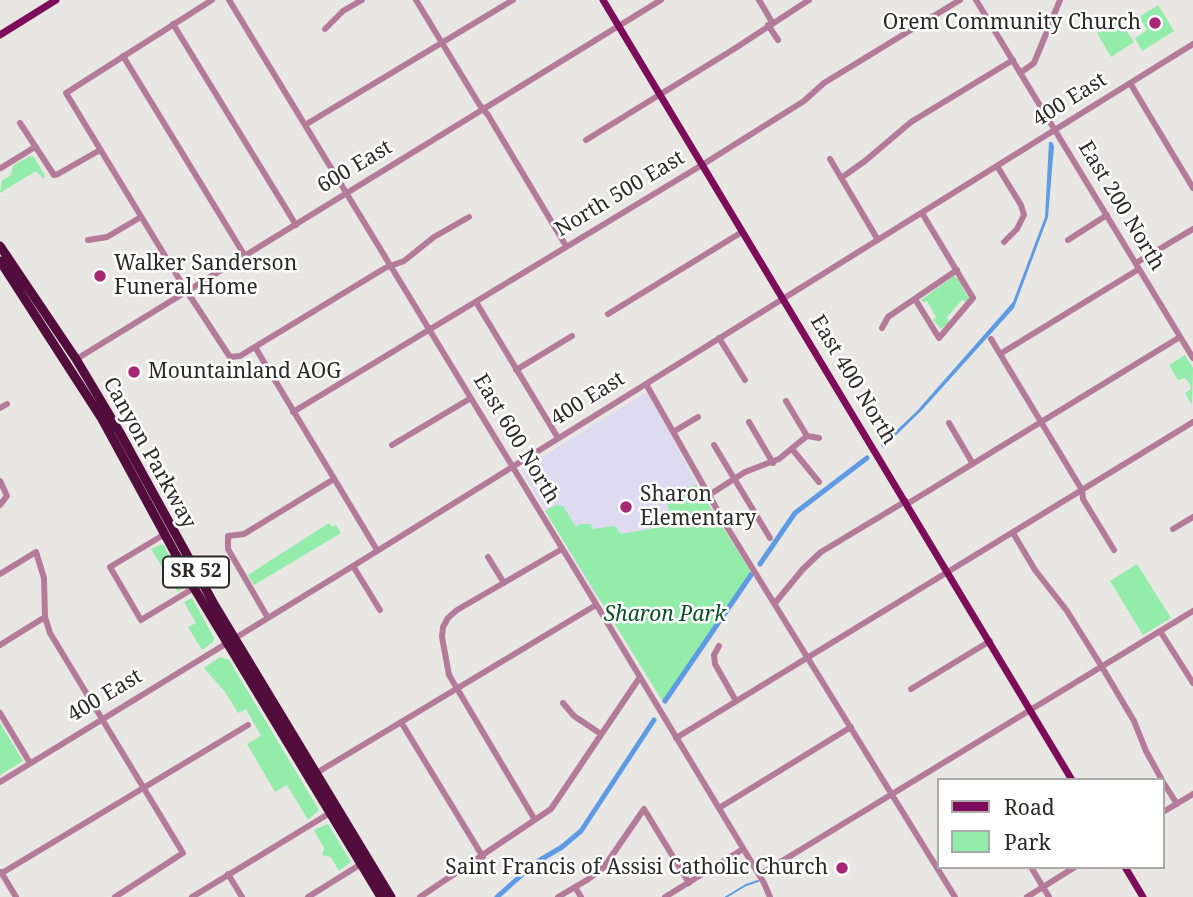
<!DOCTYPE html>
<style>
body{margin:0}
#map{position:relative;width:1193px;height:897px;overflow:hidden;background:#e8e7e3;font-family:"Noto Serif",serif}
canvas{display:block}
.legend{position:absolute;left:937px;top:778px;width:228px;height:91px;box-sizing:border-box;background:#fff;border:2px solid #aaaaa9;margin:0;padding:9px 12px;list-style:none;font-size:21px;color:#2b2a29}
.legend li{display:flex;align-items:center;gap:14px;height:35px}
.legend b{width:35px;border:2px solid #aaaaa9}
</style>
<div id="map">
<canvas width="1193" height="897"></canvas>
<ul class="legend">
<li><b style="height:9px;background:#7d0c5a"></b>Road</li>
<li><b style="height:19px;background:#93eca9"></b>Park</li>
</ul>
</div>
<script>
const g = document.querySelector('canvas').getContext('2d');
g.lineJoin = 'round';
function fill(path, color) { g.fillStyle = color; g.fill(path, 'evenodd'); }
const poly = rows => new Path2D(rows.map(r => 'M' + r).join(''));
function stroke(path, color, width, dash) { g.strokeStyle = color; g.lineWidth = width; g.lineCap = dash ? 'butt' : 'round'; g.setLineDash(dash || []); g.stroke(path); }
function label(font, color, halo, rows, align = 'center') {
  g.font = font + ' "Noto Serif",serif'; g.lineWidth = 5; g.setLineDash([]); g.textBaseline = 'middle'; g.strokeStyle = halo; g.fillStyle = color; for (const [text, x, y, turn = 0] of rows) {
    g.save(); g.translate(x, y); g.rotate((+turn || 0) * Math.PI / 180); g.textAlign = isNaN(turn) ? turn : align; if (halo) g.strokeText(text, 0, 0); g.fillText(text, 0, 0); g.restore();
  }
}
const education = poly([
 [647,392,702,494,721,524,597,598,521,470]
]);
const green = poly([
 [1158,5,1174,31,1142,51,1135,38,1147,30,1139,17],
 [1117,17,1134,42,1111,57,1097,33],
 [30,156,34,157,45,176,44,179,36,171,0,193,2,180,10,176,14,165],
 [954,276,958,279,969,299,966,302,962,300,947,317,949,322,941,329,933,320,936,317,927,301,923,302,921,300],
 [1185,355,1193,368,1192,405,1185,393,1191,389,1190,384,1185,378,1178,380,1169,365],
 [696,485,751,572,663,702,545,511,556,505,563,506,576,527,580,524,591,524,592,529,615,526,621,534,662,527,669,511,666,496,670,490],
 [329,523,332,527,336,525,341,533,254,585,248,575],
 [163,544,185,585,178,592,151,549],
 [1137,564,1171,618,1143,635,1110,581],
 [192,598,214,638,213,642,202,650,188,627,196,623,184,602],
 [220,657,229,660,319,810,308,820,287,785,275,792,247,744,261,736,246,709,238,713,225,692,204,668],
 [0,723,23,761,0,775],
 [328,824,351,862,339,871,331,857,322,855,324,848,314,830]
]);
const water = poly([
 [1049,142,1052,142,1054,146,1048,217,1014,308,922,410,883,448,881,445,916,412,1013,302,1045,217]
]);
const stream = poly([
 [726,897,746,885,758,881]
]);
const canal = poly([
 [760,564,795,513,867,458],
 [665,701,751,575],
 [497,897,535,863,562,847,581,831,654,720]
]);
const minor = poly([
 [212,0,66,93,184,287,230,357,240,356,385,268,404,261,434,237,469,217],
 [229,0,593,599,764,883,770,897],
 [416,0,479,104,488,115,566,246],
 [759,0,772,22],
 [976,0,1193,358],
 [173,24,296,225],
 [768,25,778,40],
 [325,29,343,11,362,0],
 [123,56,245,256],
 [1020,73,1034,63,1060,0],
 [1130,83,1193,188],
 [20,123,54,175,58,174,100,150],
 [305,125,513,0],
 [586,140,734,49,809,0],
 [830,159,878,240],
 [997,166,1021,205,1024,215,1017,229,1004,242],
 [1,168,35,147],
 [841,178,865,161,911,122,1013,60],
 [88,240,107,237,141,217],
 [1068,240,1107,215],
 [1136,263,1193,229],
 [915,299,939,338,973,298,922,213],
 [476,302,558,438],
 [608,314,742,232],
 [882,328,888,317,957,270],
 [719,338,745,380],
 [991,339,1082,490,1083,499,1114,550],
 [255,347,377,550],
 [1000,354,1139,269],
 [75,360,661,0],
 [516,370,572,336],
 [646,384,727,527,955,897],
 [786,401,807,436],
 [0,408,7,404],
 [293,412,702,165,804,101,824,83,960,0],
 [749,422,773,463],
 [949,423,973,464],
 [673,432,698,417],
 [392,445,471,398],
 [714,445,770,538],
 [792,449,819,482],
 [0,481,7,496,0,505],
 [709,495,745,472,779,459,807,436,819,438],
 [907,504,1180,337],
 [1173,529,1193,517],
 [1013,533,1035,570,1067,611,1102,667,1134,721,1146,751,1162,780],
 [165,534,110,567,141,620,194,588],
 [488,557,504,583],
 [353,566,380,610],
 [0,574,36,552,44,578,45,617,50,633,183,853,115,897],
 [775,603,803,569,821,552,906,501],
 [268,618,228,549,228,536,244,534,334,479],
 [1160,631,1193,683],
 [0,645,45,617],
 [719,646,714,655,715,664,736,701],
 [911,689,990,641],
 [563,703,574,716,601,734],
 [0,713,30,763],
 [401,722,483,857],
 [676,738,1193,422],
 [313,775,596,605],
 [0,782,353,566,1193,44],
 [1163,782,1177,804],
 [719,808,851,727],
 [1163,812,1193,794],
 [535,820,449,675,442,637,443,627,448,618,457,610,562,549],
 [1031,867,1049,897],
 [1,872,16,897],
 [2,873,248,725],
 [228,874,242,897],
 [759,875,1193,611],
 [575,887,581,897],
 [192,897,330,813],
 [308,897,361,864],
 [420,897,551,809,640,677],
 [558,897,587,880,604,867,644,809,689,883],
 [665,897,743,849],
 [1027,897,1075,867]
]);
const major = poly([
 [603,0,1072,780],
 [0,35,56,0],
 [1125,867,1143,897]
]);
const highway = poly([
 [0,246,76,359,119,431,214,604,391,897],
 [0,261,102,419,194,588,381,897]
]);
const markers = [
 [1155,23,7,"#a82775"],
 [100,276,7,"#a82775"],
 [134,372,7,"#a82775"],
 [626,507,7,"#a82775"],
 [842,868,7,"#a82775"]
];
const shields = [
 [196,572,66]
];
const shieldNames = [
 ["SR 52",196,572]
];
const poiNames = [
 ["Orem Community Church",1141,23,"right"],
 ["Walker Sanderson",114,264],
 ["Funeral Home",114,288],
 ["Mountainland AOG",148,372],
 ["Sharon",640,495],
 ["Elementary",640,519],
 ["Saint Francis of Assisi Catholic Church",828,868,"right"]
];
const streetNames = [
 ["400 East",1070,100,-32],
 ["600 East",355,167,-31],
 ["North 500 East",620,194,-31],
 ["East 200 North",1121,206,59],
 ["East 400 North",853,380,59],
 ["400 East",588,399,-32],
 ["East 600 North",516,439,59],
 ["Canyon Parkway",149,453,61],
 ["400 East",105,696,-31]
];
const parkNames = [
 ["Sharon Park",665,615]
];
fill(education, '#dedaf0');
fill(green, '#93eca9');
fill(water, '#5f9ae5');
stroke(stream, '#5f9ae5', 2);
stroke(canal, '#5f9ae5', 5);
stroke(minor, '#b47a9a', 6);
stroke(major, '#7d0c5a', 7);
stroke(highway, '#530d3c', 9);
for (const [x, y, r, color] of markers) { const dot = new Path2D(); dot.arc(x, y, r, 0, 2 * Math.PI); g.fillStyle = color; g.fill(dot); stroke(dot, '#fff', 2.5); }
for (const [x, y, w] of shields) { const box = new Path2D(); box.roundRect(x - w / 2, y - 15.5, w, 31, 5); g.fillStyle = '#fff'; g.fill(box); stroke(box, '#2b2a29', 2); }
label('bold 19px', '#2b2a29', null, shieldNames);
label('21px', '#2b2a29', '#fff', poiNames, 'left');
label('21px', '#2b2a29', '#fff', streetNames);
label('italic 21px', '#0c5026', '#fff', parkNames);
</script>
